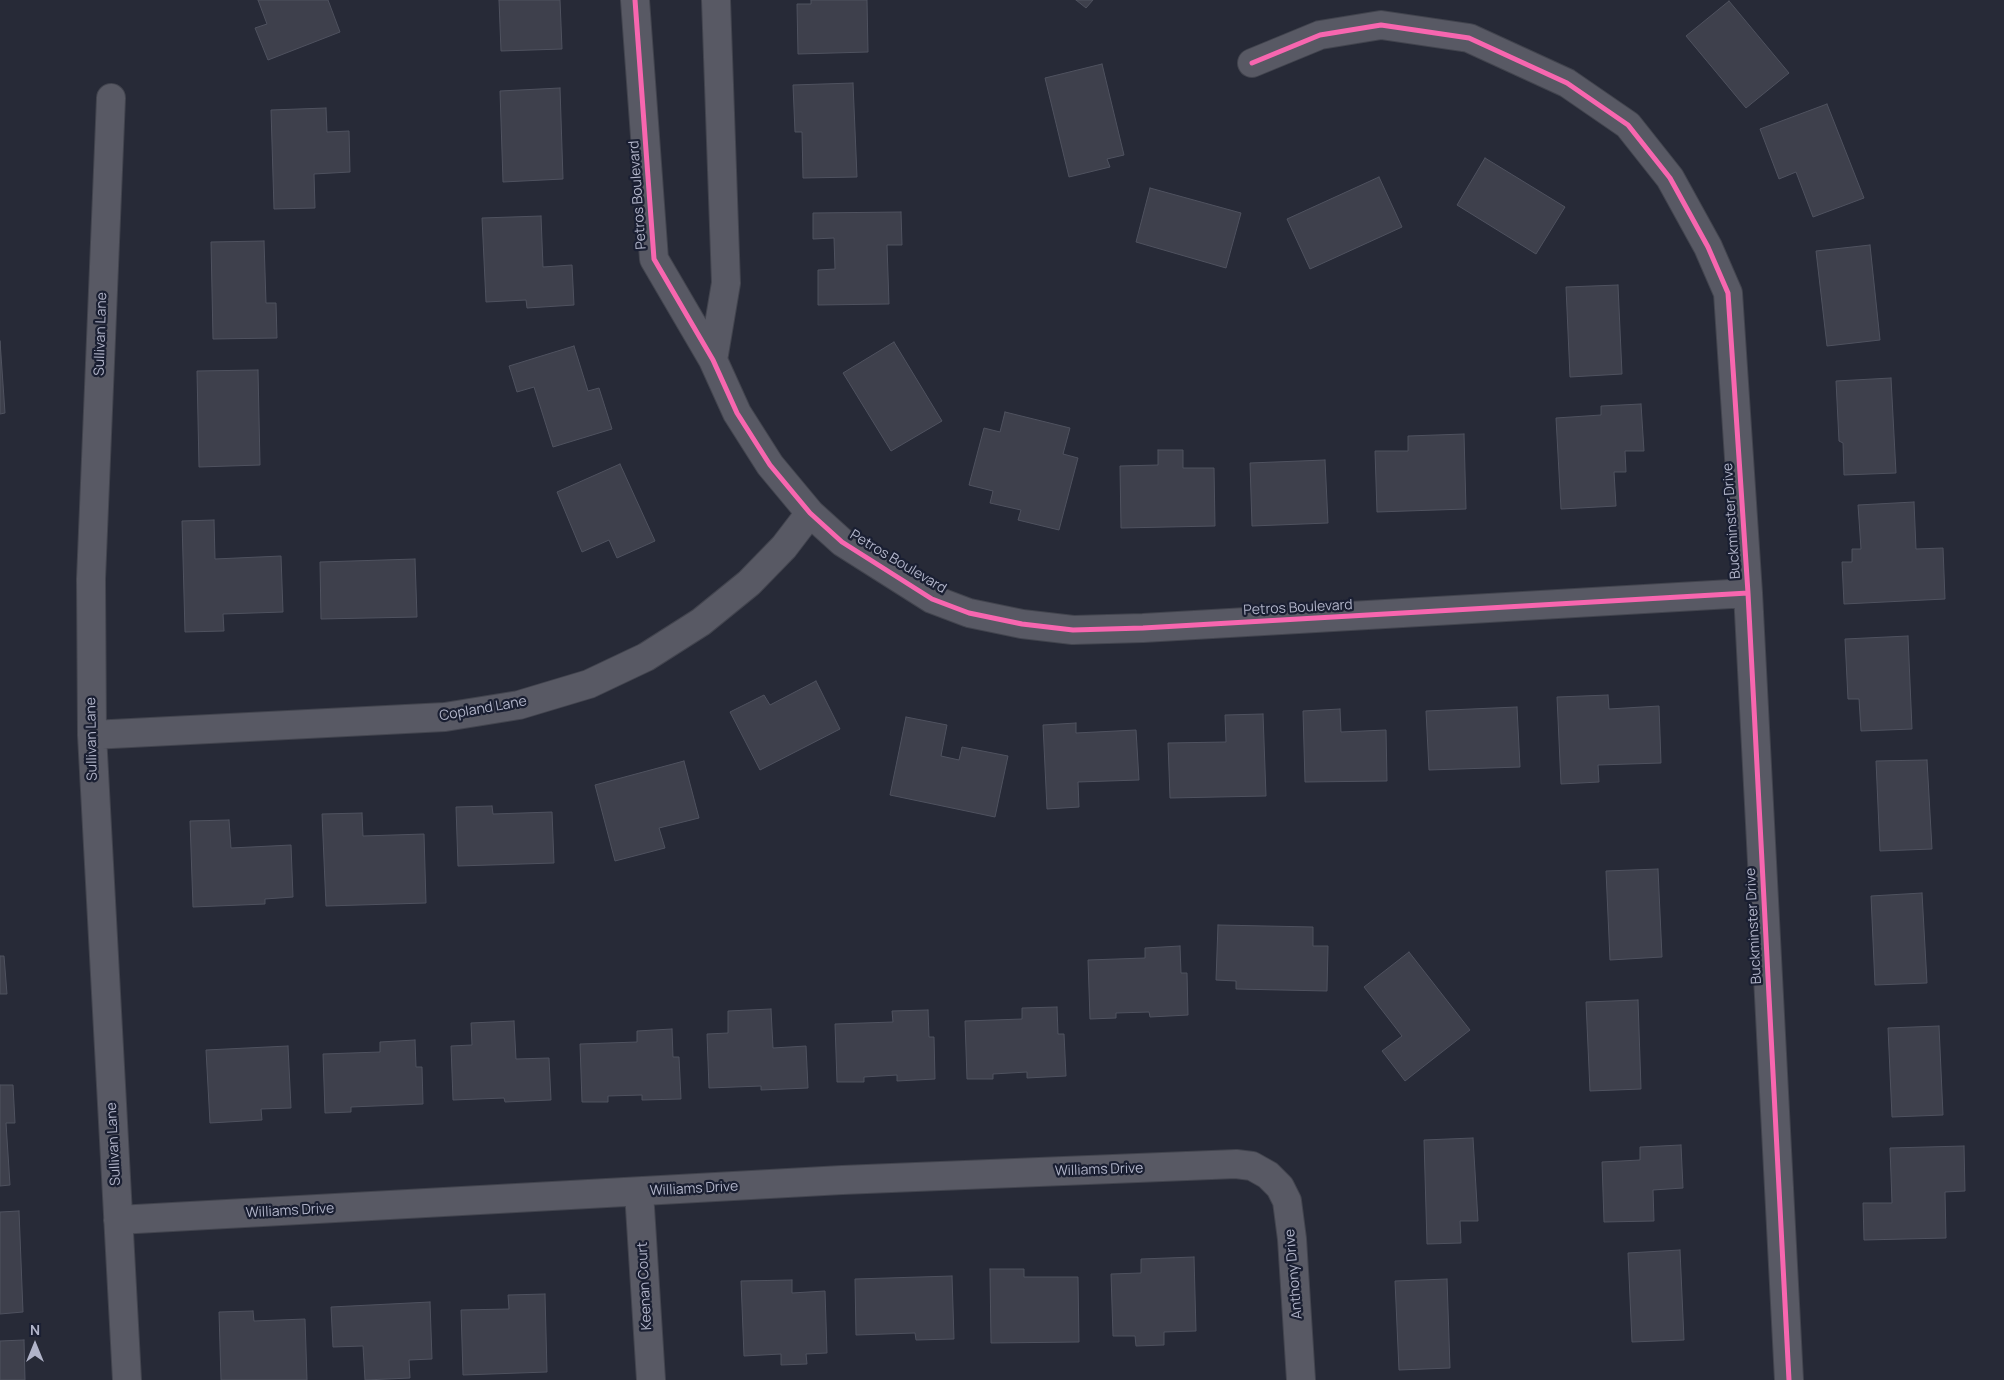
<!DOCTYPE html>
<style>
body{margin:0}
#map{position:relative;width:2004px;height:1380px;overflow:hidden;background:#272a37;font-family:Manrope,sans-serif}
canvas{display:block}
.north{position:absolute;left:10px;top:1320px;width:50px;height:50px;-webkit-text-stroke:4px #1a1f32;paint-order:stroke;rotate:0deg;font-size:14px;font-weight:700;line-height:20px;text-align:center;color:#b1b4c9}
.north::after{content:'';display:block;margin:auto;width:18px;height:22px;background:#b1b4c9;clip-path:polygon(50% 0,100% 100%,50% 72%,0 100%)}
</style>
<div id="map">
<canvas width="2004" height="1380"></canvas>
<div class="north">N</div>
</div>
<script>
const g = document.querySelector('canvas').getContext('2d');
g.lineJoin = 'round';
function fill(path, color) { g.fillStyle = color; g.fill(path, 'evenodd'); }
const poly = rows => new Path2D(rows.map(r => 'M' + r).join(''));
function stroke(path, color, width, dash) { g.strokeStyle = color; g.lineWidth = width; g.lineCap = dash ? 'butt' : 'round'; g.setLineDash(dash || []); g.stroke(path); }
function label(font, color, halo, rows, align = 'center') {
  g.font = font + ' Manrope,sans-serif'; g.lineWidth = 4.5; g.setLineDash([]); g.textBaseline = 'middle'; g.strokeStyle = halo; g.fillStyle = color; for (const [text, x, y, turn = 0] of rows) {
    g.save(); g.translate(x, y); g.rotate((+turn || 0) * Math.PI / 180); g.textAlign = isNaN(turn) ? turn : align; if (halo) g.strokeText(text, 0, 0); g.fillText(text, 0, 0); g.restore();
  }
}
const building = poly([
 [258,0,328,0,340,32,268,60,255,28,267,24,258,0],
 [499,0,560,0,562,49,501,51,499,0],
 [811,0,867,0,868,52,798,54,797,4,811,4,811,0],
 [1076,0,1093,0,1086,8,1076,0],
 [1729,1,1789,73,1746,108,1686,36,1729,1],
 [1102,64,1124,155,1107,159,1110,167,1069,177,1045,78,1102,64],
 [853,83,857,177,803,178,802,132,795,132,793,85,853,83],
 [560,88,563,179,503,182,500,91,560,88],
 [1827,104,1864,198,1813,217,1796,172,1779,179,1760,129,1827,104],
 [326,108,327,132,349,131,350,172,314,174,315,208,274,209,271,110,326,108],
 [1485,158,1565,207,1536,254,1457,205,1485,158],
 [1379,177,1402,227,1310,269,1287,219,1379,177],
 [1150,188,1241,213,1226,268,1136,242,1150,188],
 [901,212,902,245,887,245,889,304,818,305,818,270,835,269,834,238,813,239,813,213,901,212],
 [541,216,543,267,572,265,574,305,527,308,526,300,486,302,482,218,541,216],
 [264,241,266,303,276,303,277,338,213,339,211,242,264,241],
 [1870,245,1880,340,1827,346,1816,251,1870,245],
 [1618,285,1622,374,1570,377,1566,287,1618,285],
 [0,341,5,413,0,414,0,341],
 [894,342,942,421,891,451,843,373,894,342],
 [574,346,588,391,599,388,612,429,553,447,534,387,517,392,509,366,574,346],
 [258,370,260,465,199,467,197,371,258,370],
 [1891,378,1896,473,1844,475,1843,443,1839,441,1836,381,1891,378],
 [1641,404,1644,451,1625,451,1626,472,1614,472,1616,506,1561,509,1556,418,1601,415,1601,406,1641,404],
 [1005,412,1070,428,1063,454,1078,458,1059,530,1018,520,1021,510,990,503,993,491,969,485,984,428,1000,432,1005,412],
 [1464,434,1466,509,1377,512,1375,451,1408,451,1408,436,1464,434],
 [1158,450,1183,450,1183,468,1214,468,1215,526,1121,528,1120,466,1158,465,1158,450],
 [1325,460,1328,523,1252,526,1250,463,1325,460],
 [620,464,655,541,617,558,609,540,582,552,557,492,620,464],
 [1914,502,1916,549,1943,548,1945,599,1844,604,1842,562,1852,562,1852,549,1861,549,1858,505,1914,502],
 [214,520,215,559,281,556,283,612,223,614,224,631,185,632,182,521,214,520],
 [415,559,417,617,321,619,320,562,415,559],
 [1908,636,1912,729,1861,731,1859,699,1848,699,1845,639,1908,636],
 [816,681,840,729,760,770,730,712,764,695,770,705,816,681],
 [1608,695,1609,709,1659,706,1661,763,1598,765,1599,782,1561,784,1557,697,1608,695],
 [1517,707,1520,767,1429,770,1426,711,1517,707],
 [1340,709,1341,732,1386,730,1387,781,1305,782,1303,711,1340,709],
 [1263,714,1266,796,1170,798,1168,743,1226,742,1225,715,1263,714],
 [906,717,947,725,941,756,959,760,962,747,1008,756,995,817,890,795,906,717],
 [1076,723,1076,733,1136,730,1139,780,1078,782,1079,807,1047,809,1043,725,1076,723],
 [1927,760,1932,849,1880,851,1876,761,1927,760],
 [684,761,699,818,659,828,665,848,615,861,595,785,684,761],
 [492,806,493,814,552,812,554,863,458,866,456,807,492,806],
 [362,813,363,836,424,834,426,903,326,906,322,814,362,813],
 [229,820,231,848,291,845,293,897,265,899,265,904,193,907,190,821,229,820],
 [1658,869,1662,957,1610,960,1606,871,1658,869],
 [1922,893,1927,983,1875,985,1871,896,1922,893],
 [1218,925,1313,927,1313,946,1328,946,1327,991,1236,989,1236,981,1216,980,1218,925],
 [1180,946,1181,973,1187,973,1188,1015,1150,1017,1149,1012,1116,1013,1116,1018,1090,1019,1088,960,1145,958,1145,948,1180,946],
 [1409,952,1470,1030,1405,1081,1382,1051,1402,1036,1364,987,1409,952],
 [0,956,4,956,7,994,0,994,0,956],
 [1638,1000,1641,1089,1590,1091,1586,1002,1638,1000],
 [1057,1007,1058,1034,1064,1034,1066,1076,1027,1078,1027,1072,993,1074,993,1079,967,1079,965,1021,1022,1019,1022,1008,1057,1007],
 [771,1009,773,1048,806,1046,808,1088,761,1090,761,1086,709,1088,707,1034,728,1033,728,1011,771,1009],
 [928,1010,929,1037,934,1037,935,1079,897,1081,897,1075,864,1077,864,1082,837,1082,835,1024,893,1022,892,1011,928,1010],
 [514,1021,516,1059,549,1058,551,1100,505,1102,504,1098,453,1100,451,1046,472,1045,471,1023,514,1021],
 [1939,1026,1943,1115,1892,1117,1888,1028,1939,1026],
 [672,1029,673,1057,679,1057,681,1099,642,1100,642,1095,608,1096,608,1102,582,1102,580,1044,637,1042,637,1031,672,1029],
 [415,1040,416,1067,422,1067,423,1104,351,1107,351,1112,325,1113,323,1054,380,1052,380,1042,415,1040],
 [288,1046,291,1108,261,1109,262,1120,210,1123,206,1050,288,1046],
 [0,1085,13,1085,15,1123,6,1123,10,1185,0,1186,0,1085],
 [1473,1138,1478,1221,1460,1221,1461,1243,1427,1244,1424,1140,1473,1138],
 [1681,1145,1683,1188,1653,1190,1654,1221,1604,1222,1602,1162,1640,1160,1640,1147,1681,1145],
 [1964,1146,1965,1191,1945,1192,1946,1238,1864,1240,1863,1203,1892,1203,1890,1148,1964,1146],
 [19,1211,23,1312,0,1314,0,1212,19,1211],
 [1680,1250,1684,1340,1632,1342,1628,1253,1680,1250],
 [1194,1257,1196,1331,1164,1332,1164,1345,1136,1346,1135,1336,1113,1336,1111,1274,1141,1273,1141,1259,1194,1257],
 [990,1269,1024,1269,1024,1277,1078,1277,1079,1342,991,1343,990,1269],
 [952,1276,954,1339,916,1340,915,1333,856,1335,855,1279,952,1276],
 [1447,1279,1450,1368,1399,1370,1395,1281,1447,1279],
 [792,1280,792,1293,825,1291,827,1353,806,1354,807,1364,781,1365,781,1354,744,1356,741,1281,792,1280],
 [545,1294,547,1372,463,1375,461,1310,509,1309,508,1295,545,1294],
 [430,1302,432,1359,409,1360,410,1378,365,1380,363,1346,333,1347,331,1307,430,1302],
 [253,1311,254,1321,305,1319,307,1380,221,1380,219,1312,253,1311],
 [24,1340,25,1380,0,1380,0,1341,24,1340]
]);
const minor = poly([
 [635,0,654,259,713,360,737,413,770,465,810,513,842,542,932,599,969,613,1022,624,1073,630,1143,628,1748,593],
 [1252,63,1320,35,1381,25,1469,38,1567,83,1628,125,1670,178,1708,247,1728,293,1748,593,1789,1380],
 [111,98,91,579,92,735,127,1380],
 [713,360,726,283,716,0],
 [92,735,445,717,519,705,589,684,646,657,701,622,749,583,784,547,810,513],
 [639,1192,651,1380],
 [118,1220,842,1180,1236,1164,1252,1166,1268,1175,1280,1187,1287,1201,1292,1239,1301,1380]
]);
const cycleway = poly([
 [635,0,654,259,713,360,737,413,770,465,810,513,842,542,932,599,969,613,1022,624,1073,630,1143,628,1748,593],
 [1252,63,1320,35,1381,25,1469,38,1567,83,1628,125,1670,178,1708,247,1728,293,1748,593,1789,1380]
]);
const streetNames = [
 ["Petros Boulevard",638,195,-94],
 ["Sullivan Lane",101,334,-88],
 ["Buckminster Drive",1732,521,-94],
 ["Petros Boulevard",898,562,31],
 ["Petros Boulevard",1298,608,-3],
 ["Copland Lane",483,709,-10],
 ["Sullivan Lane",92,739,-91],
 ["Buckminster Drive",1754,926,-93],
 ["Sullivan Lane",114,1144,-93],
 ["Williams Drive",1099,1170,-2],
 ["Williams Drive",694,1189,-3],
 ["Williams Drive",290,1211,-3],
 ["Anthony Drive",1294,1274,-95],
 ["Keenan Court",645,1286,-93]
];
fill(building, '#3e404c');
stroke(building, '#4f525f', 1);
stroke(minor, '#42444e', 30);
stroke(minor, '#585964', 28);
stroke(cycleway, '#f766af', 5);
label('14px', '#b1b4c9', '#1a1f32', streetNames);
</script>
